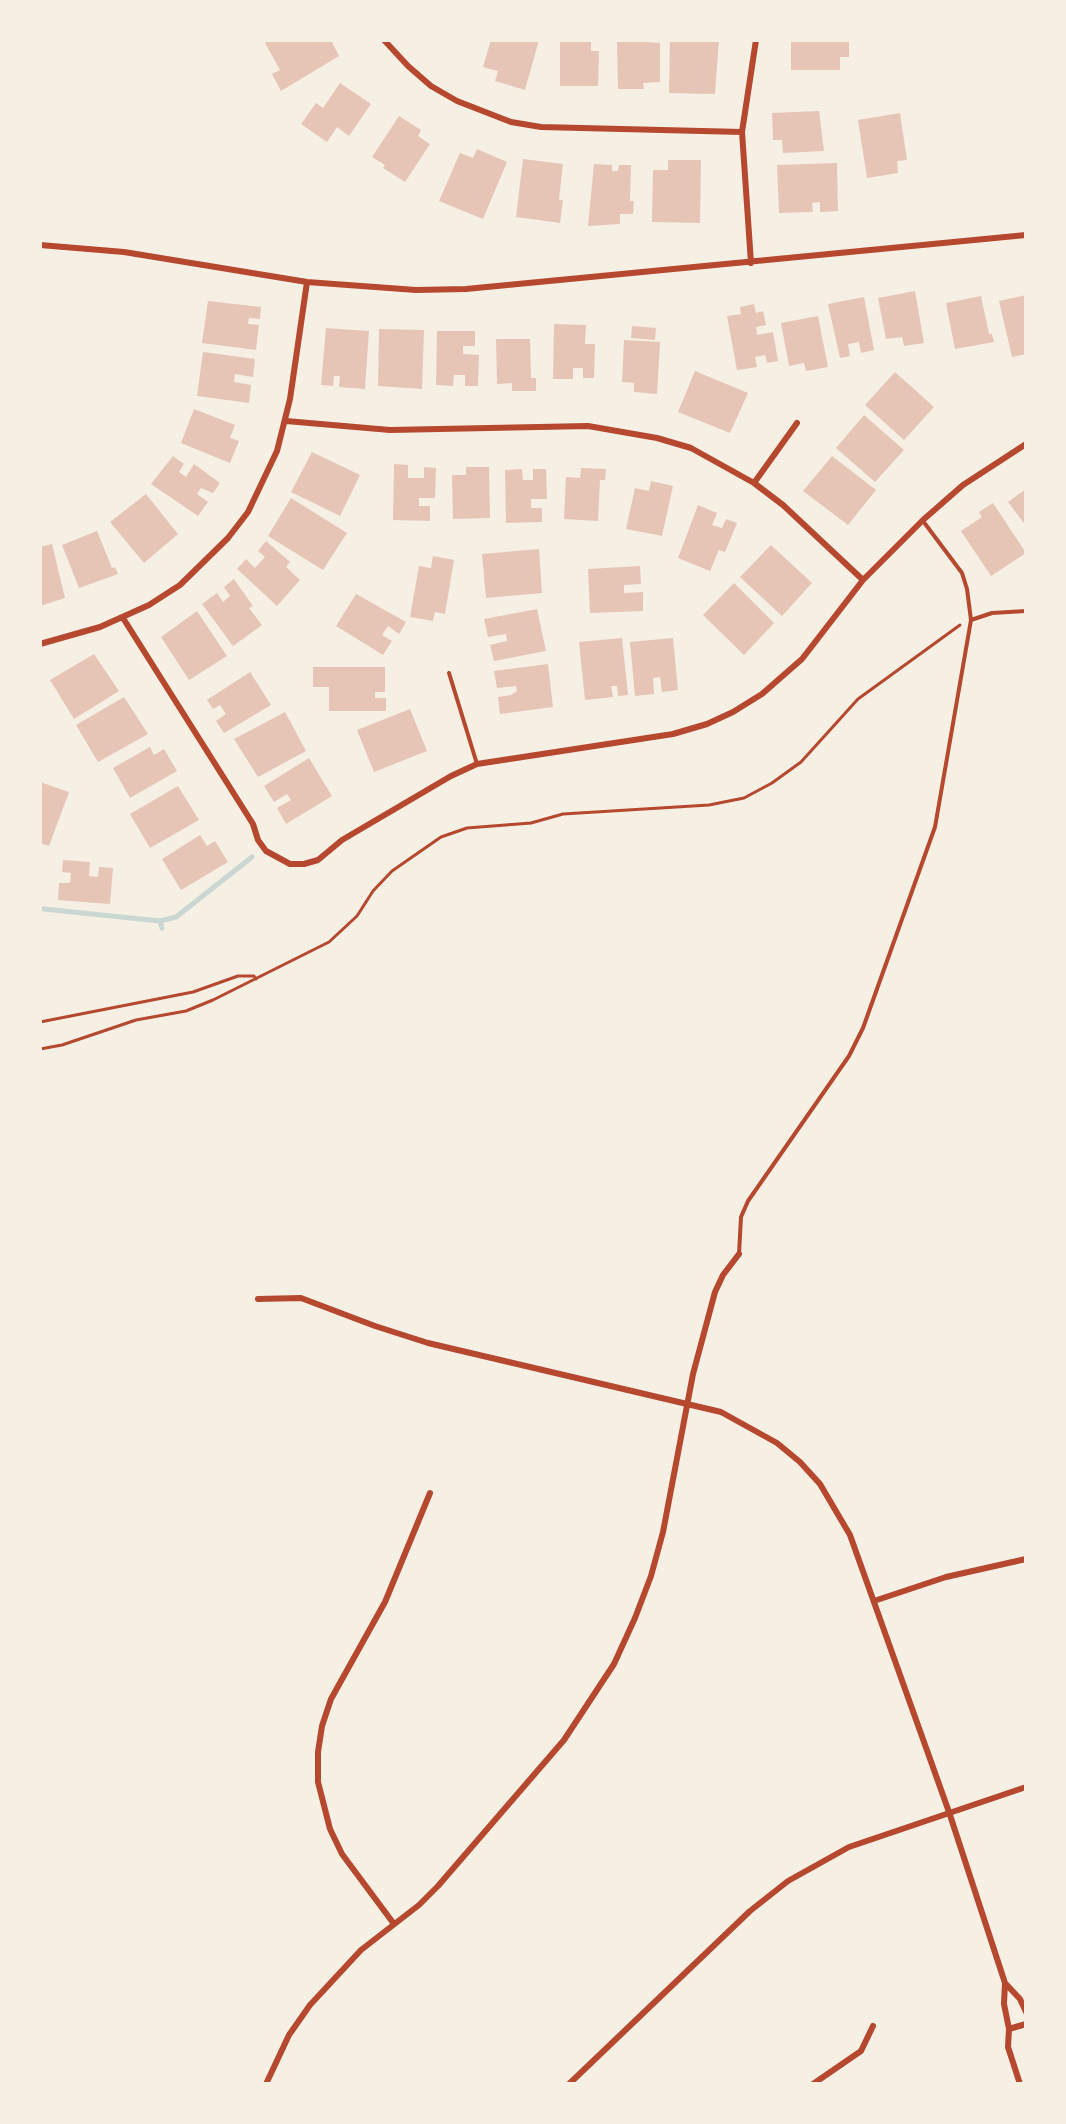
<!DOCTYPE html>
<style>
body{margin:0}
#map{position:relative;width:1066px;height:2124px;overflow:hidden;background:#f6efe4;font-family:"DM Sans",sans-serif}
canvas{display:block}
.frame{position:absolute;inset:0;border:42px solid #f6efe4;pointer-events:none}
</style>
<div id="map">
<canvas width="1066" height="2124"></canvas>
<div class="frame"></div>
</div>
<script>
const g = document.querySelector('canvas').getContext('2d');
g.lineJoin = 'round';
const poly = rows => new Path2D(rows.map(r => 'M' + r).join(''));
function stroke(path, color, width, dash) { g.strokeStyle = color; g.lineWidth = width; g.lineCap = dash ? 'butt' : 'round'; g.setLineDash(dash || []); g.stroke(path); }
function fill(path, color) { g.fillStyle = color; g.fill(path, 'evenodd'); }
const stream = poly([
 [44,909,160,921],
 [162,928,160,921,176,917,252,857]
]);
const building = poly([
 [270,40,331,40,339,56,281,91,272,74,280,70,265,43],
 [491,40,539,40,525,90,495,81,498,71,483,67],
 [560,40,591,40,591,51,599,51,598,86,560,86],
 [617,40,660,43,660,82,643,83,644,89,618,89],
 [670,40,719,40,715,94,669,93],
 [791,40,849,40,849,57,840,57,840,70,791,70],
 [340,83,371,104,349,136,337,127,327,142,301,124,316,103,323,108],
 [819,111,824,151,783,153,782,140,773,140,772,113],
 [900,113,907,160,897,161,898,173,867,178,858,120],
 [399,116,421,130,418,136,430,144,405,182,383,168,385,165,372,157],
 [477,149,507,162,483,219,439,201,460,153,473,158],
 [523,159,563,164,559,200,563,200,560,223,516,217],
 [668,160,701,160,700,223,652,222,653,170,668,170],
 [837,163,838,211,820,212,820,202,812,203,813,212,779,213,777,165],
 [594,164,612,165,612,171,618,171,619,165,631,165,630,201,634,201,633,214,620,214,620,224,588,226],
 [915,291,924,343,904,346,902,337,886,339,878,298],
 [1026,295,1026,354,1012,357,999,301],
 [981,296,989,334,992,334,994,342,955,349,946,303],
 [864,297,874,350,861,353,859,342,848,344,850,356,840,358,828,304],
 [208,301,261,307,260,319,249,318,248,324,259,325,256,350,202,343],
 [754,304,756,313,763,311,766,325,756,327,757,335,773,332,778,361,767,363,765,355,755,357,757,367,737,370,727,316,741,314,740,307],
 [818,316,828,367,806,371,804,363,789,366,781,323],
 [554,324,586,325,585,344,595,344,594,378,583,378,583,368,573,368,573,379,553,379],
 [632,326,656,328,655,340,631,338],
 [326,328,369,331,365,389,339,387,340,376,334,376,333,386,321,385],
 [379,329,424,330,422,389,378,386],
 [437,331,475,331,475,346,463,346,463,354,479,355,478,386,465,386,465,375,454,375,453,386,436,385],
 [496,339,530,339,531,378,536,378,536,391,512,391,512,383,497,384],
 [624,340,660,342,657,394,634,392,634,383,622,382],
 [203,352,255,359,253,377,235,374,234,382,251,385,249,403,197,396],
 [695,371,748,393,730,433,678,412],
 [895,372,934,407,904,440,865,405],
 [194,409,235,425,230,438,239,441,230,463,181,443],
 [864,415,904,450,875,482,836,448],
 [312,452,360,475,340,516,291,492],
 [173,456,184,464,179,472,186,477,194,464,220,483,213,493,201,488,197,494,208,502,198,516,151,484],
 [832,456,876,490,848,525,803,491],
 [394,464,408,465,408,478,424,478,424,467,436,468,435,498,419,498,419,506,430,506,430,521,393,520],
 [466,467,489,467,490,518,453,519,452,475,466,475],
 [581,468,606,469,605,480,600,480,598,521,564,519,566,477,580,478],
 [522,469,523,480,533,480,533,469,546,469,547,499,531,499,531,508,542,508,542,522,506,523,505,470],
 [651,481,673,486,662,536,626,529,635,488,649,491],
 [1026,489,1026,526,1008,502],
 [146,494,178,534,144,563,110,522],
 [291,498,347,533,323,570,268,536],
 [993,503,1026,553,991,576,961,531,982,517,979,512],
 [698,505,717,513,712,525,722,528,726,519,737,523,725,552,719,550,710,571,678,558],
 [97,531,112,568,115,567,118,574,79,588,62,545],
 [266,541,290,562,286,567,300,580,277,606,237,569,246,559,255,568,265,557,258,551],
 [52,544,65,598,40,606,40,547],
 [771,545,812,583,782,616,740,577],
 [539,549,542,593,486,598,482,554],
 [433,556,454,560,445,614,435,612,433,621,410,617,419,566,431,568],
 [640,566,641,584,624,585,624,593,643,592,643,611,590,613,588,569],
 [234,579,253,606,249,608,262,625,233,646,202,604,217,593,223,602,230,596,224,587],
 [734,583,774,623,744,655,703,615],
 [356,594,406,622,399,634,388,626,382,635,392,641,383,655,336,626],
 [537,609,546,651,494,661,490,645,507,641,506,634,488,637,484,619],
 [197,611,227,656,189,680,161,637],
 [622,638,628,695,618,696,617,686,611,686,613,697,585,700,579,642],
 [673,638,678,690,662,692,660,677,653,678,654,694,635,696,630,642],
 [94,654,119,691,74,719,50,680],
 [548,664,553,707,500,714,498,697,511,695,517,691,516,686,497,688,494,671],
 [313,667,385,667,385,692,375,692,375,698,386,698,386,711,329,711,329,687,313,687],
 [250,672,271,705,224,733,216,721,226,714,220,705,213,709,207,700],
 [124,697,148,734,98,762,76,725],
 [410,709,427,751,374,772,357,730],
 [285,712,306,751,258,777,234,739],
 [150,747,154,755,164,749,177,771,130,798,113,768],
 [309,758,332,796,286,824,277,808,291,800,287,794,274,802,264,786],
 [40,782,69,792,49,846,40,843],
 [178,786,199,820,150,848,130,814],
 [200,835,207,846,215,841,228,862,181,890,162,859],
 [63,860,90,862,89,876,98,877,99,867,113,868,110,904,58,900,59,883,70,883,71,873,62,872]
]);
const path = poly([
 [40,1022,193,992,238,976,254,976,256,979],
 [40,1049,62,1045,136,1020,186,1011,213,1000,329,942,357,916,373,891,392,871,441,837,467,828,531,823,563,814,709,805,744,798,772,783,801,762,858,699,960,625]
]);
const service = poly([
 [971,620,992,613,1026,611],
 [449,673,477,764],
 [739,1254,741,1217,748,1201,849,1056,863,1028,935,827,971,620,967,589,962,573,923,521]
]);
const minor = poly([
 [384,40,408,66,431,86,457,101,511,122,541,127,742,132],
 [40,245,124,252,307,282,416,290,466,289,1026,235],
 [751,263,742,132,756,40],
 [286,421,390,430,588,426,657,438,691,448,754,483,783,505,863,580],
 [754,483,797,423],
 [123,618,253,824,258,840,266,851,290,864,304,864,318,860,342,840,451,776,477,764,673,734,707,724,733,712,762,694,802,659,863,580,923,520,963,485,1026,444],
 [40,644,100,627,149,605,180,585,228,538,248,512,277,451,290,399,307,282],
 [258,1299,301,1298,375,1326,428,1343,721,1412,777,1443,800,1462,820,1484,850,1535,949,1812,1005,1983,1004,2004,1009,2029,1008,2047,1020,2084],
 [874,1601,946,1577,1026,1559],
 [394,1924,342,1854,330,1829,318,1782,318,1752,322,1726,331,1699,385,1602,430,1493],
 [1005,1983,1020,1999,1026,2012],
 [1009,2029,1026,2024],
 [266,2084,289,2035,310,2005,361,1950,419,1905,438,1886,564,1740,614,1664,635,1618,651,1576,663,1532,693,1374,715,1292,723,1275,739,1254],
 [569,2084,750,1911,788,1881,849,1847,1026,1787],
 [813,2084,861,2051,873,2026]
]);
stroke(stream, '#c9d6d2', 5);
fill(building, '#e6c5b7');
stroke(path, '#b5482f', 3);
stroke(service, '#b5482f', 4);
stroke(minor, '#b5482f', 6);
</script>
